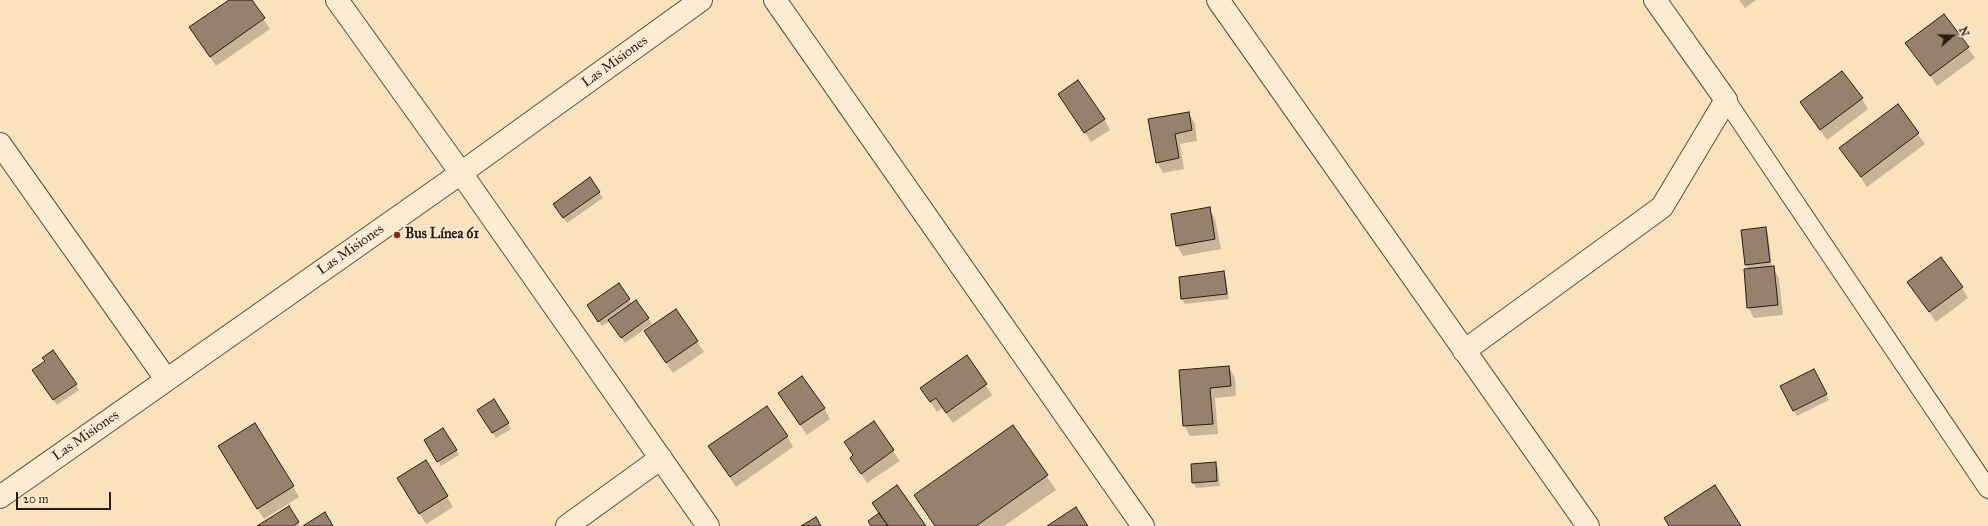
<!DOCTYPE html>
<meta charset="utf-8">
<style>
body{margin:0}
#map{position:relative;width:1988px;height:526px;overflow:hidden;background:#fae2bd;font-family:"IM FELL Great Primer",serif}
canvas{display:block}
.north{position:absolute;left:1932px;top:16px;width:40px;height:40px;-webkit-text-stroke:3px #fcecd4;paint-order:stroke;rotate:70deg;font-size:11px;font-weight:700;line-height:16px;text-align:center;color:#291b14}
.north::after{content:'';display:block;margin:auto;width:14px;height:18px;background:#291b14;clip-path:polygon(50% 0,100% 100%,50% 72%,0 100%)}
.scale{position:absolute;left:16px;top:492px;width:95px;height:18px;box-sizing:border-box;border:2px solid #291b14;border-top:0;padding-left:5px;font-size:12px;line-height:14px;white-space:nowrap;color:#291b14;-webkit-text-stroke:3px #fcecd4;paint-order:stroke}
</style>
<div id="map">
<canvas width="1988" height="526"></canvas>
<div class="north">N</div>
<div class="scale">20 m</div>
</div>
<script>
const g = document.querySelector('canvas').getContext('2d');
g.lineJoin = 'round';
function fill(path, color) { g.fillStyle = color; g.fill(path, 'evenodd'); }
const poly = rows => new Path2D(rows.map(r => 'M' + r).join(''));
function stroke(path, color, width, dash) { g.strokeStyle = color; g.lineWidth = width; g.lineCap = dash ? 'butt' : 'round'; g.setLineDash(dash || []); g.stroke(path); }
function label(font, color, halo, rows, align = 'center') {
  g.font = font + ' "IM FELL Great Primer",serif'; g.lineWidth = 3.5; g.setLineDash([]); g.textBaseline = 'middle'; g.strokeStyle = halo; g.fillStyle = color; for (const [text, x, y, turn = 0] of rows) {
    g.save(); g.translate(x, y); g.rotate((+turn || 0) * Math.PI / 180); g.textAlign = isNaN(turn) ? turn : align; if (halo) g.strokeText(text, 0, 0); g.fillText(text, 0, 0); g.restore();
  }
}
const shadow = poly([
 [231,0,251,0,270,29,216,66,191,28],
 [1739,0,1756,0,1745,8],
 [1944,15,1975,58,1937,86,1907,43],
 [1059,94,1104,119,1110,130,1091,142],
 [1862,99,1868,109,1827,140,1801,103],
 [1897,106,1925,144,1867,187,1841,148],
 [1189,113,1195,124,1197,141,1180,144,1184,169,1163,173,1157,162,1149,120],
 [590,179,603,198,567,223,557,209],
 [1209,208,1215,219,1221,249,1183,256,1177,245],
 [1765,229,1768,234,1772,267,1779,278,1783,315,1754,318,1748,307,1749,270,1746,265],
 [1223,273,1226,278,1229,299,1185,304,1182,299],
 [1908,282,1962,288,1968,298,1936,322],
 [618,284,632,304,636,301,652,324,625,343,610,321,602,326,591,311],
 [676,310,704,352,673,373,652,342],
 [967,357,992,395,953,423,942,408,937,412,921,388],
 [43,358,76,385,79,390,57,405,37,375,45,362],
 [1229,367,1235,378,1236,396,1215,398,1218,434,1190,436,1184,425,1180,371],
 [1817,376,1829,400,1797,416,1794,410],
 [494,401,511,429,496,438,478,410],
 [786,404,824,408,830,419,807,435],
 [873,422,900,461,867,483,851,458],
 [255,425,299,497,264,519,225,457],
 [1013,427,1056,490,1004,526,935,526,915,495],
 [443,429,459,455,441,466,426,440],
 [787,436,793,447,736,487,710,447],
 [425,461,453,507,426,524,404,488],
 [1215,463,1218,468,1220,486,1196,488,1193,482],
 [289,508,300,526,258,526]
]);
const building = poly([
 [229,0,252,0,265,18,210,57,189,27,229,0],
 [1944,14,1969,47,1930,76,1905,43,1944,14],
 [1842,71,1863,98,1820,130,1800,102,1842,71],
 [1078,80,1105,119,1084,133,1058,94,1078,80],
 [1898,104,1919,133,1861,177,1839,148,1898,104],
 [1189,112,1192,130,1175,134,1179,158,1156,163,1148,119,1189,112],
 [590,177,600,192,563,218,553,204,590,177],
 [1210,207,1215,239,1176,246,1171,214,1210,207],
 [1766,227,1770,262,1745,265,1741,230,1766,227],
 [1941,257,1963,287,1929,312,1907,282,1941,257],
 [1774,266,1778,305,1747,308,1744,269,1774,266],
 [1224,271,1227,294,1181,299,1179,277,1224,271],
 [619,283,630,299,598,322,587,305,619,283],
 [636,300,649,318,621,338,608,320,636,300],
 [676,309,698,341,666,363,644,331,676,309],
 [53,350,77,384,53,400,32,370,45,361,42,358,53,350],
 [967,355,987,384,946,413,936,398,930,402,920,388,967,355],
 [1229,366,1231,386,1210,388,1213,424,1183,426,1179,370,1229,366],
 [1814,369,1827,394,1793,411,1780,386,1814,369],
 [802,376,825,408,800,425,778,393,802,376],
 [494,399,509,423,492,433,477,410,494,399],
 [767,406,788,436,730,477,708,446,767,406],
 [874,421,894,450,861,474,850,458,853,455,844,442,874,421],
 [255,423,294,486,257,509,218,446,255,423],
 [1013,425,1048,475,976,526,935,526,914,495,1013,425],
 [443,428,457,450,437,462,424,440,443,428],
 [426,460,448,496,419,514,397,478,426,460],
 [1216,462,1217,481,1192,483,1191,464,1216,462],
 [897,485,926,526,888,526,872,503,897,485],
 [1715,485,1741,526,1669,526,1664,518,1715,485],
 [289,506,299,522,293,526,257,526,289,506],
 [1076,507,1088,526,1047,526,1076,507],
 [325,512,333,526,303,526,325,512],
 [879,513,888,526,871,526,868,521,879,513],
 [816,517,821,526,801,526,816,517]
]);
const service = poly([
 [1726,100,1988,489]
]);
const minor = poly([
 [337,0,461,173,708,526],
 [775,0,1143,526],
 [1218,0,1588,526],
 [0,144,166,379],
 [1464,351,1662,207,1726,100,1655,0],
 [0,497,461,173,701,0],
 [567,526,661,458]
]);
const markers = [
 [397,235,4,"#8f2418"]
];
const streetNames = [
 ["Las Misiones",615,62,-36],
 ["Las Misiones",351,250,-35],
 ["Las Misiones",86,436,-35]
];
const poiNames = [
 ["Bus Línea 61",405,235]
];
fill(shadow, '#0003');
fill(building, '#96826c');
stroke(building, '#291b14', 1);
stroke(service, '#5d4d3e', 20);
stroke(minor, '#5d4d3e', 24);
stroke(service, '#fcecd4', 18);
stroke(minor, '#fcecd4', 22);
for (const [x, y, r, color] of markers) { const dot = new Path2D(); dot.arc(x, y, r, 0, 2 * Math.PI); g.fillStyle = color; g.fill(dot); stroke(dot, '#fcecd4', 1.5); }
label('14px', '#291b14', '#fcecd4', streetNames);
label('bold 14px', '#291b14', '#fcecd4', poiNames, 'left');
</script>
